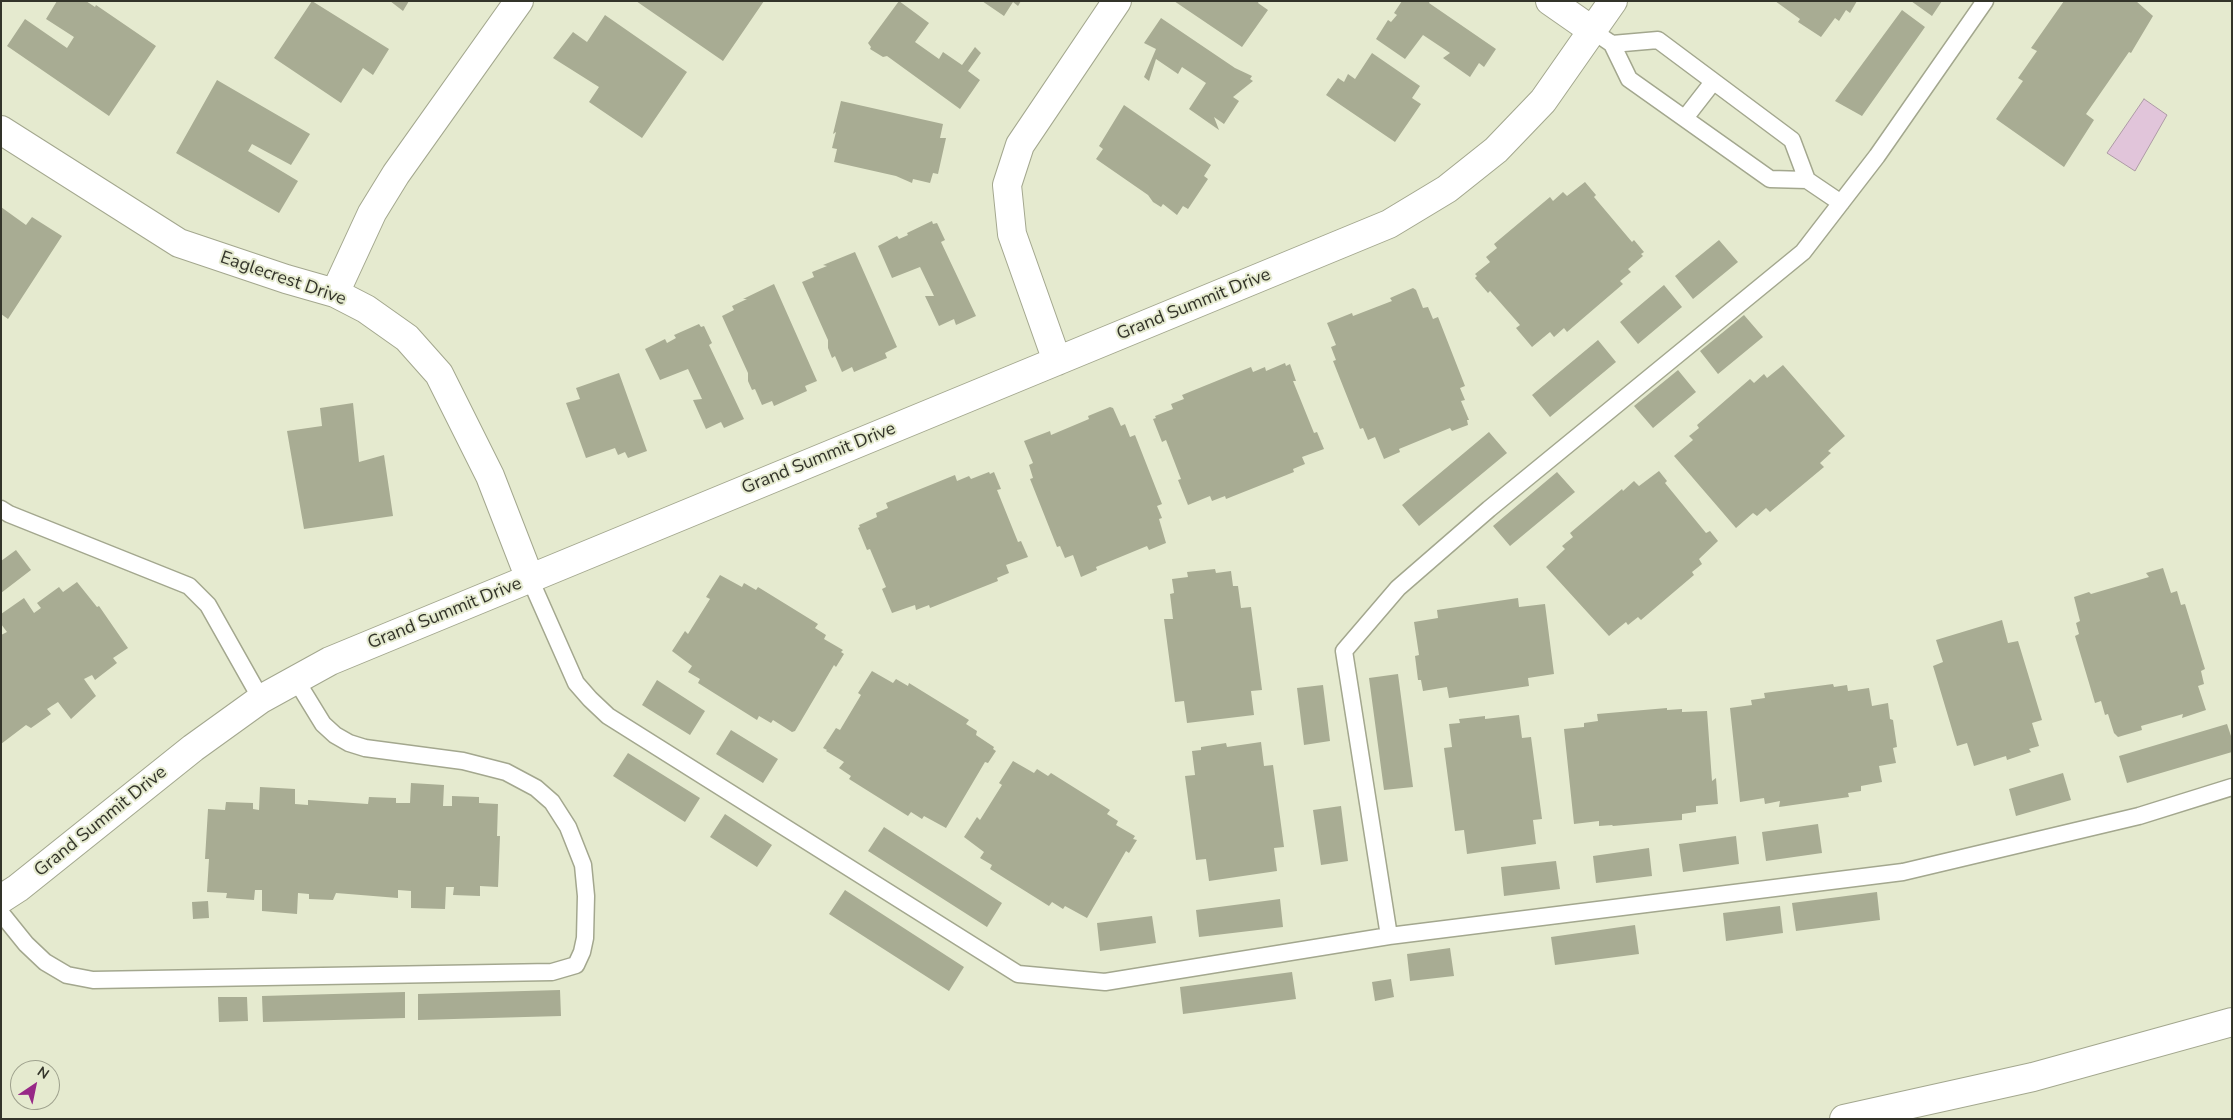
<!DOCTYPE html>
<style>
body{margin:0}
#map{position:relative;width:2233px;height:1120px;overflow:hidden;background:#e5eacf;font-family:"Nunito Sans",sans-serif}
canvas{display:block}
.frame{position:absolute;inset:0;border:2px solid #33342a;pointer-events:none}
.north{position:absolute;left:10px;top:1060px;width:50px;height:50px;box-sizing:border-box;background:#e5eacf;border:1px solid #9ea18d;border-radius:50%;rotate:34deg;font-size:14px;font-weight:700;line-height:20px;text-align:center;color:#33342a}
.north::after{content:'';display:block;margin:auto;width:18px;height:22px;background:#972887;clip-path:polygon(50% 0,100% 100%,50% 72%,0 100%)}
</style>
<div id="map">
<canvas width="2233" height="1120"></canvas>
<div class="frame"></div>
<div class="north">N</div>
</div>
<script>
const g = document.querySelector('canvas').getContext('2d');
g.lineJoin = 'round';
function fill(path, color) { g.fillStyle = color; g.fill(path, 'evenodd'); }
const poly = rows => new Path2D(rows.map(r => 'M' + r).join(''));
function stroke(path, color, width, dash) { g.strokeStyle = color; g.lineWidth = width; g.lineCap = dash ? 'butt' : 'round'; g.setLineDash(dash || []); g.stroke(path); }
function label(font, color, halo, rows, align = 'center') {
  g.font = font + ' "Nunito Sans",sans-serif'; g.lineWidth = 4; g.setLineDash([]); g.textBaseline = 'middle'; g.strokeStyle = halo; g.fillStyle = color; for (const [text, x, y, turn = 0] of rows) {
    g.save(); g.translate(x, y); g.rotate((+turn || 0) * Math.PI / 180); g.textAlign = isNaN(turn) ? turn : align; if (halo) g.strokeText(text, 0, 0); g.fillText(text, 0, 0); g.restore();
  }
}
const water = poly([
 [2144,99,2167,115,2135,171,2107,153,2144,99]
]);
const building = poly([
 [57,1,86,1,95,7,96,5,156,46,109,116,7,46,25,19,67,48,74,37,46,19],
 [312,1,389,49,373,75,363,68,341,103,274,58],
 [390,1,409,1,403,11],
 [636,1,764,1,723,61],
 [899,1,929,23,915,42,939,59,943,52,962,65,975,47,981,53,968,71,980,80,960,109,887,56,883,57,870,49,871,47,868,43],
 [982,1,1021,1,1018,6,1013,2,1004,16],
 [1174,1,1259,1,1258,3,1268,10,1242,47],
 [1402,1,1430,1,1429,3,1496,49,1484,67,1479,63,1470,77,1443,58,1450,53,1423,35,1405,59,1376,39,1388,20,1391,22,1397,15,1394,13],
 [1775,1,1857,1,1850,13,1846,10,1839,21,1835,18,1821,37,1798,22,1800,19],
 [1911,1,1942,1,1932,16],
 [2064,1,2136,1,2153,16,2131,53,2129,52,2086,114,2094,120,2064,167,1996,119,2023,81,2018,78,2037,51,2031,48],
 [1902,10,1925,27,1862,116,1835,101],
 [605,15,687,72,642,138,589,102,599,87,553,58,573,32,587,42],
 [1161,18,1235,68,1252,76,1250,79,1253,81,1233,97,1239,101,1224,124,1214,117,1219,130,1189,109,1206,83,1182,67,1178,74,1156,59,1149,81,1144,77,1156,49,1144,43],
 [1372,53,1420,86,1412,98,1421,104,1395,142,1326,95,1338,78,1344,82,1348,74,1355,79],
 [217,80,310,134,291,165,252,144,248,151,298,181,279,213,176,153],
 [841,101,943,124,940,138,946,138,938,174,933,173,930,183,913,179,912,183,896,176,834,162,837,149,832,148,836,132,833,134],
 [1124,105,1211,165,1204,176,1208,179,1188,209,1183,206,1177,215,1163,204,1161,207,1153,202,1148,195,1096,159,1103,149,1099,146],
 [1585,182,1596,195,1594,197,1632,242,1634,240,1644,252,1641,254,1643,256,1628,269,1631,272,1620,281,1623,284,1567,332,1564,328,1554,337,1550,332,1532,347,1516,328,1520,325,1490,291,1488,293,1475,278,1477,276,1475,274,1490,262,1486,257,1497,248,1494,244,1550,197,1553,201,1563,192,1567,196],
 [1,207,26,225,32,217,62,236,8,319,1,314],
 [932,221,933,224,937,223,945,240,941,242,976,316,956,325,954,319,939,326,925,296,934,296,920,267,892,278,878,246,897,236,899,239,908,235,907,233],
 [1719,240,1738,262,1693,299,1675,276],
 [855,252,897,347,885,353,887,358,854,372,852,367,842,372,835,356,832,358,828,348,828,340,802,282,814,277,812,272,827,266,823,265],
 [774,284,817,381,805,386,807,391,774,406,772,401,762,405,755,389,752,390,748,381,748,373,722,316,734,310,732,306,747,299,743,299],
 [1664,285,1682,307,1638,344,1620,322],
 [1413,288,1416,290,1423,308,1428,307,1433,319,1438,317,1465,386,1460,388,1465,400,1461,401,1469,420,1467,420,1468,425,1452,431,1450,428,1399,449,1400,452,1384,459,1375,437,1368,440,1363,428,1360,429,1333,361,1336,360,1331,347,1336,345,1327,323,1352,313,1353,316,1392,301,1390,298],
 [1744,315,1763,337,1718,374,1700,351],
 [699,324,701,327,704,326,712,343,709,345,744,419,724,428,721,422,706,429,693,400,702,399,688,369,660,380,645,349,665,339,667,343,676,338,674,335],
 [1598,340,1616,362,1550,417,1532,395],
 [1285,363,1286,366,1290,364,1296,381,1293,381,1314,433,1317,432,1324,449,1302,457,1305,464,1293,469,1294,472,1226,499,1225,496,1212,501,1210,496,1188,505,1178,480,1181,479,1166,440,1162,442,1153,419,1156,418,1155,416,1173,409,1171,404,1184,399,1182,395,1251,367,1253,372,1265,367,1266,371],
 [1783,365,1845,436,1828,451,1831,453,1820,463,1824,467,1770,512,1766,508,1757,516,1753,513,1736,528,1674,456,1693,440,1689,436,1699,428,1697,425,1750,379,1754,383,1764,374,1767,378],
 [1678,370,1696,392,1653,428,1634,406],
 [619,373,647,451,628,458,625,452,618,455,615,448,586,458,566,403,580,399,576,388],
 [353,403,359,462,384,455,393,516,304,529,287,431,322,426,320,408],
 [1110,407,1113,408,1121,426,1125,424,1130,437,1135,435,1162,504,1157,506,1162,518,1159,519,1166,543,1149,550,1147,546,1096,567,1097,570,1081,577,1073,555,1065,558,1060,546,1057,547,1030,479,1033,478,1029,465,1033,463,1024,441,1050,431,1051,435,1089,419,1088,416],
 [1489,432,1507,453,1419,526,1402,505],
 [1659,471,1667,481,1665,483,1706,533,1710,531,1718,541,1699,559,1702,564,1692,572,1694,575,1641,620,1638,617,1628,625,1626,622,1609,636,1546,567,1565,549,1562,546,1573,537,1570,533,1622,489,1623,491,1634,481,1639,486],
 [989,472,990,474,994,472,1001,489,997,490,1018,542,1021,541,1028,557,1006,565,1009,573,997,578,998,581,930,608,929,605,916,610,915,605,892,613,882,589,886,587,870,549,867,550,858,528,860,527,859,525,877,517,876,513,888,508,886,503,955,475,957,481,969,476,971,479],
 [1557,472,1575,492,1510,546,1493,526],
 [16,550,31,570,1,593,1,561],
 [2163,568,2171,593,2177,591,2181,605,2185,604,2205,669,2201,671,2204,684,2198,686,2206,710,2182,718,2183,714,2141,726,2142,730,2118,737,2114,733,2108,714,2105,715,2101,701,2095,703,2075,636,2079,634,2076,623,2080,621,2074,597,2089,592,2091,594,2149,577,2146,573],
 [1215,569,1216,573,1231,571,1233,586,1238,586,1241,608,1251,607,1262,690,1251,691,1254,715,1187,723,1184,701,1175,702,1164,619,1173,619,1170,594,1174,593,1172,579,1188,577,1187,572],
 [720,575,742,587,744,583,756,590,758,587,818,624,815,628,826,635,824,639,843,650,841,652,844,654,836,667,834,665,795,731,792,732,773,720,771,723,759,716,757,720,698,683,700,679,688,672,692,666,672,651,685,631,688,634,710,599,706,597],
 [77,582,97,607,99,606,128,648,113,658,117,663,95,680,92,675,84,679,96,696,71,719,58,702,47,709,51,714,31,728,26,725,1,744,1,635,7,632,1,624,1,614,24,598,34,613,41,608,37,603,59,587,63,592],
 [1518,598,1519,607,1545,604,1554,674,1528,678,1529,686,1449,698,1447,687,1423,691,1421,680,1418,680,1415,656,1419,655,1414,622,1438,618,1437,610],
 [2002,620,2008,643,2018,641,2042,720,2032,723,2039,746,2029,749,2031,752,2007,760,2006,756,1974,766,1967,743,1957,746,1933,666,1943,662,1936,640],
 [872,671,893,683,896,679,908,686,909,683,969,720,966,724,977,731,976,735,994,747,993,749,996,751,988,763,985,762,946,828,924,816,922,819,911,812,908,816,849,779,851,776,839,768,844,762,826,751,827,750,823,748,836,728,840,730,861,695,858,693],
 [1398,674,1413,787,1384,790,1369,678],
 [657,680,705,711,690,735,642,705],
 [1833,684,1834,687,1847,685,1848,691,1869,688,1872,706,1888,703,1890,719,1893,720,1897,747,1893,748,1896,763,1879,766,1882,782,1861,786,1861,791,1848,793,1849,797,1779,807,1780,801,1765,804,1764,798,1740,802,1730,708,1752,705,1751,700,1765,698,1764,693],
 [1323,685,1330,741,1304,745,1297,688],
 [1667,708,1667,710,1682,709,1682,712,1707,711,1712,781,1716,778,1718,804,1696,806,1696,812,1682,814,1682,820,1613,826,1612,825,1599,826,1599,821,1574,824,1564,729,1584,727,1584,723,1598,721,1597,714],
 [1519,715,1522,738,1531,737,1542,819,1533,820,1536,844,1467,854,1464,830,1455,831,1444,748,1452,747,1449,724,1460,723,1459,719,1485,716,1485,719],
 [2227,724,2232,739,2232,752,2127,783,2119,756],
 [731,730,778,759,763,783,716,754],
 [1261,742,1264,766,1273,765,1284,847,1274,848,1277,871,1209,881,1206,859,1196,860,1185,776,1195,775,1192,751,1201,750,1201,747,1226,743,1227,747],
 [628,753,700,798,685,822,613,776],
 [1013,761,1034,773,1037,769,1048,776,1051,773,1110,810,1107,814,1118,821,1116,825,1135,836,1133,839,1137,840,1129,853,1126,851,1087,918,1065,906,1063,909,1052,902,1049,906,990,869,992,865,980,858,984,852,964,837,977,817,980,820,1002,785,999,783],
 [2063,773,2071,800,2016,816,2009,789],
 [411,783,444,785,443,806,452,806,452,796,479,797,479,803,498,804,497,836,500,836,498,887,480,886,480,896,453,895,454,887,446,887,445,909,411,908,411,891,398,890,398,898,336,893,333,900,309,899,309,894,298,893,297,914,262,911,262,890,255,890,254,900,226,898,227,893,207,892,209,859,205,859,208,809,225,810,226,802,253,803,253,809,259,810,260,787,295,789,295,804,308,805,308,800,368,804,369,797,396,798,396,803,410,803],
 [1341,806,1348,861,1321,865,1313,810],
 [725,814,772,845,757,867,710,837],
 [1818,824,1822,853,1766,861,1762,832],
 [884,827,1002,903,987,927,868,851],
 [1736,836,1739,864,1683,872,1679,844],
 [1649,848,1652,876,1596,883,1593,856],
 [1556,861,1560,889,1504,896,1501,867],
 [845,890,964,967,949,991,829,914],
 [1877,892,1880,920,1796,931,1792,903],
 [1280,899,1283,927,1199,937,1196,910],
 [208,901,209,918,193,919,192,902],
 [1780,906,1783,933,1726,941,1723,913],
 [1152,916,1156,943,1100,951,1097,923],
 [1635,925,1639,954,1555,965,1551,937],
 [1450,948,1454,976,1410,981,1407,954],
 [1292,972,1296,999,1183,1014,1180,987],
 [1391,979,1394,997,1375,1001,1372,982],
 [560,990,561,1016,418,1020,418,994],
 [405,992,405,1018,263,1022,262,996],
 [218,997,247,997,248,1021,219,1022]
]);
const service = poly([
 [1593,31,1612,44,1629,79,1770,179,1807,180,1841,203],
 [1612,44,1658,40,1792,140,1807,180],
 [1685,118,1713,82],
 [1,509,9,514,189,586,208,605,261,699],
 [530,579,576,683,590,699,608,716,1018,974,1105,982,1389,936,1903,872,2139,816,2232,787],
 [1,913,26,944,45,962,67,975,93,980,552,972,576,965,582,952,585,938,586,896,583,865,568,827,552,802,536,788,506,772,463,761,365,748,349,743,335,735,323,724,296,680],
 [1389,936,1344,651,1398,588,1489,509,1803,252,1877,156,1985,1]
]);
const minor = poly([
 [1550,1,1593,31],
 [1,130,179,243,286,279,335,293,366,309,407,338,439,374,490,476,530,579],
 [335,293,372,213,396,174,519,1],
 [1057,361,1012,234,1007,185,1020,145,1117,1],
 [1,899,18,888,193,748,261,699,330,661,1389,224,1447,189,1496,150,1543,101,1613,1]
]);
const motorway = poly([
 [1844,1119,2033,1077,2232,1022]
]);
const streetNames = [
 ["Eaglecrest Drive",283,279,19],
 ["Grand Summit Drive",1194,305,-22],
 ["Grand Summit Drive",819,459,-22],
 ["Grand Summit Drive",445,614,-22],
 ["Grand Summit Drive",101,822,-39]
];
fill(water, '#e1c5da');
stroke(water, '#ad9aa5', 1);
fill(building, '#a8ac93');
stroke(service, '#a3a78e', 19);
stroke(minor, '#a3a78e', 30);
stroke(motorway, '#a3a78e', 30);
stroke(service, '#fff', 16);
stroke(minor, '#fff', 28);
stroke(motorway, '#fff', 28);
label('18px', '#33342a', '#e5eacf', streetNames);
</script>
